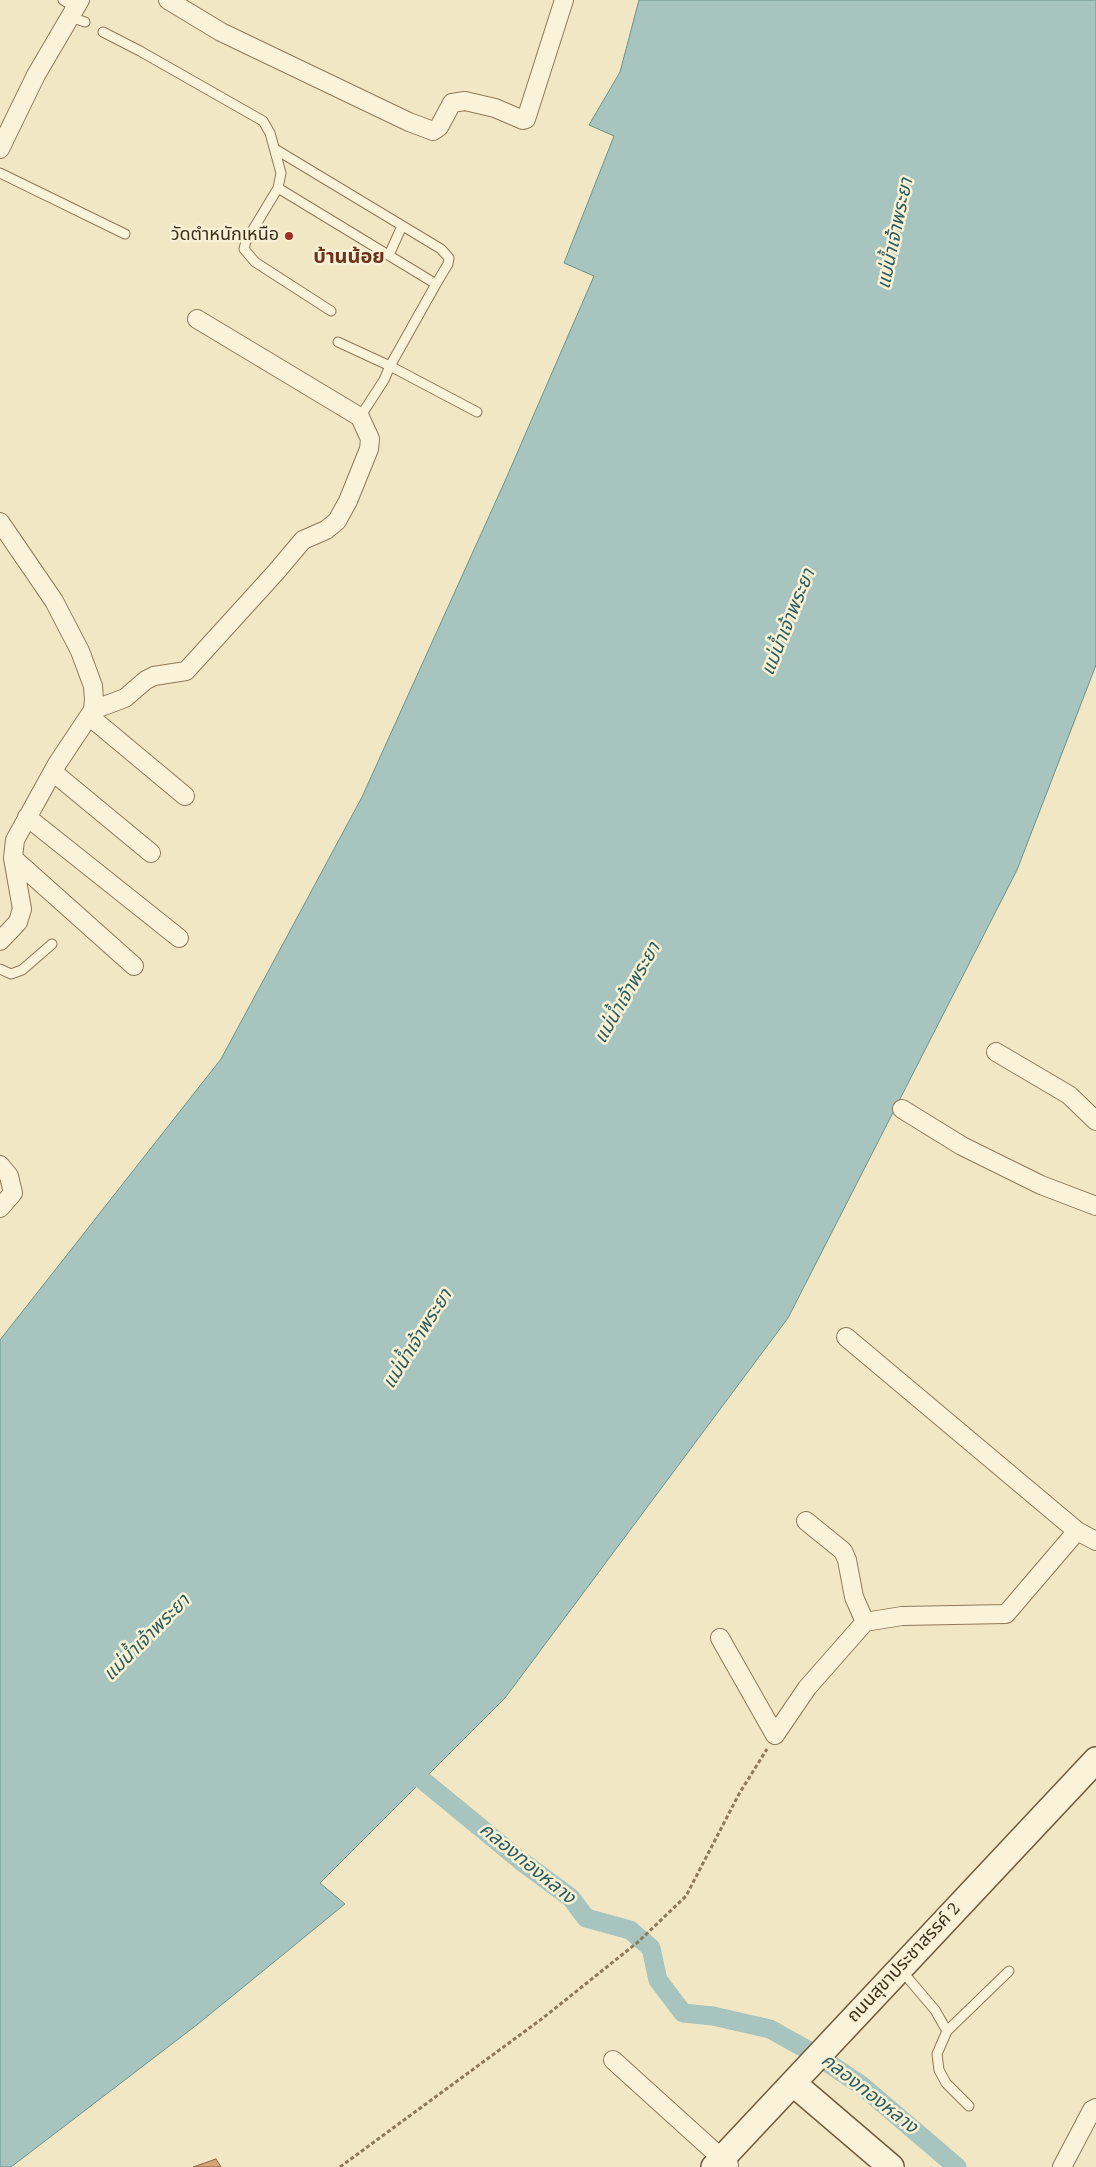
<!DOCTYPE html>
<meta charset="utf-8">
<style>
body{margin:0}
canvas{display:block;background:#f1e7c5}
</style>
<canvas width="1096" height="2167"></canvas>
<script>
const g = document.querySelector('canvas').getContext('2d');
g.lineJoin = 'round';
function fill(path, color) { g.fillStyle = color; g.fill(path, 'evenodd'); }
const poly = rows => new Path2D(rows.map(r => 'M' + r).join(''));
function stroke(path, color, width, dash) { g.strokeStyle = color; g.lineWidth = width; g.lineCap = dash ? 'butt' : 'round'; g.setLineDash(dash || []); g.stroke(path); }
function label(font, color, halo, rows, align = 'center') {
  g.font = font + ' Spectral,"Noto Sans Thai",serif'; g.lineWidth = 5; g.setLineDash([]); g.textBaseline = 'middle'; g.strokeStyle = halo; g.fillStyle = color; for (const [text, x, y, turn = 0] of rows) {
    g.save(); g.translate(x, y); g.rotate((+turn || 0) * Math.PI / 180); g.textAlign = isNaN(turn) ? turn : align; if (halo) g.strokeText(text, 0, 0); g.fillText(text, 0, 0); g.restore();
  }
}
const water = poly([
 [639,0,1096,0,1096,665,1017,870,788,1318,505,1698,320,1883,345,1904,198,2024,11,2167,0,2167,0,1340,221,1059,362,797,505,481,594,276,564,263,614,136,589,125,620,72,639,0]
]);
const canal = poly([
 [403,1764,521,1861,571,1898,586,1918,630,1930,651,1948,658,1980,683,2013,713,2016,770,2029,813,2053,861,2085,957,2167]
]);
const building = poly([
 [216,2159,221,2167,193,2167,216,2159]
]);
const path = poly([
 [340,2167,543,2018,638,1942,686,1896,739,1794,767,1749]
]);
const lane = poly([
 [63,0,76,8],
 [70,17,85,22],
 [103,32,140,51,263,121,270,133,281,173,278,188,246,241,244,249,255,262,331,311],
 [275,149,441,249,449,258,448,264,436,284],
 [0,173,125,234],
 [278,188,436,284,390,366,477,412],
 [389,255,402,226],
 [338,342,390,366,384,380,360,417],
 [0,969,11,974,22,970,52,944],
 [901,1970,935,2010,947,2031,937,2054,939,2070,946,2083,969,2106],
 [947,2031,1009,1971]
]);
const street = poly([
 [168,0,221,32,409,122,433,131,439,127,452,103,465,101,495,108,523,120,526,119,564,0],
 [0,149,36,75,80,0],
 [0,522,54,601,80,651,93,686,94,700,93,710,57,764,15,840,13,858,22,909,18,922,0,941],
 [93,710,125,698,146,680,154,676,186,671,276,572,303,540,326,530,337,521,348,501,369,449,370,439,360,417,197,319],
 [89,716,185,796],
 [53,772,151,853],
 [27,817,179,938],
 [13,858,134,966],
 [996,1052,1069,1095,1096,1121],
 [902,1109,962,1146,1041,1185,1096,1206],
 [0,1165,9,1176,13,1193,0,1208],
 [846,1337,1077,1531,1096,1541],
 [806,1521,843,1551,847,1560,854,1597,865,1622],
 [720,1638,775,1735,807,1688,865,1622,902,1616,1006,1614,1077,1531],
 [613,2060,729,2165],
 [1062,2167,1092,2110,1096,2108]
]);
const secondary = poly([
 [794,2084,891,2167],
 [714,2167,1096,1760]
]);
const markers = [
 [289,236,5,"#a22d25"]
];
const poiNames = [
 ["วัดตำหนักเหนือ",279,236]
];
const streetNames = [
 ["ถนนสุขาประชาสรรค์ 2",905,1964,-47]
];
const waterNames = [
 ["แม่น้ำเจ้าพระยา",897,234,-78],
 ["แม่น้ำเจ้าพระยา",790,623,-68],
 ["แม่น้ำเจ้าพระยา",629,994,-60],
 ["แม่น้ำเจ้าพระยา",419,1340,-58],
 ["แม่น้ำเจ้าพระยา",148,1639,-45],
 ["คลองทองหลาง",526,1865,39],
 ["คลองทองหลาง",868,2095,38]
];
const quarterNames = [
 ["บ้านน้อย",349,259]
];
fill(water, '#a7c4be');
stroke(water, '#6c948d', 1);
stroke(canal, '#a7c4be', 19);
fill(building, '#d2a478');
stroke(building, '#8f643d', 1);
stroke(lane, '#8e7959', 11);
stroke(street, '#8e7959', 20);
stroke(secondary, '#705a3c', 28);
stroke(path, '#8e7959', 3, [4, 2.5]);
stroke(lane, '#fbf3d9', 9);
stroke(street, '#fbf3d9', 18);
stroke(secondary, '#fbf3d9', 25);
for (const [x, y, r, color] of markers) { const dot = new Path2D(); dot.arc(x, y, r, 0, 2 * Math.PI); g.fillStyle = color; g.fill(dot); stroke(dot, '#f8f1d5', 2); }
label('18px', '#3d2f1e', '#f8f1d5', poiNames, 'right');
label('18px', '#3d2f1e', '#f8f1d5', streetNames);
label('italic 19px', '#2c5d5e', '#f8f1d5', waterNames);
label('bold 20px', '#6d321a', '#f8f1d5', quarterNames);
</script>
